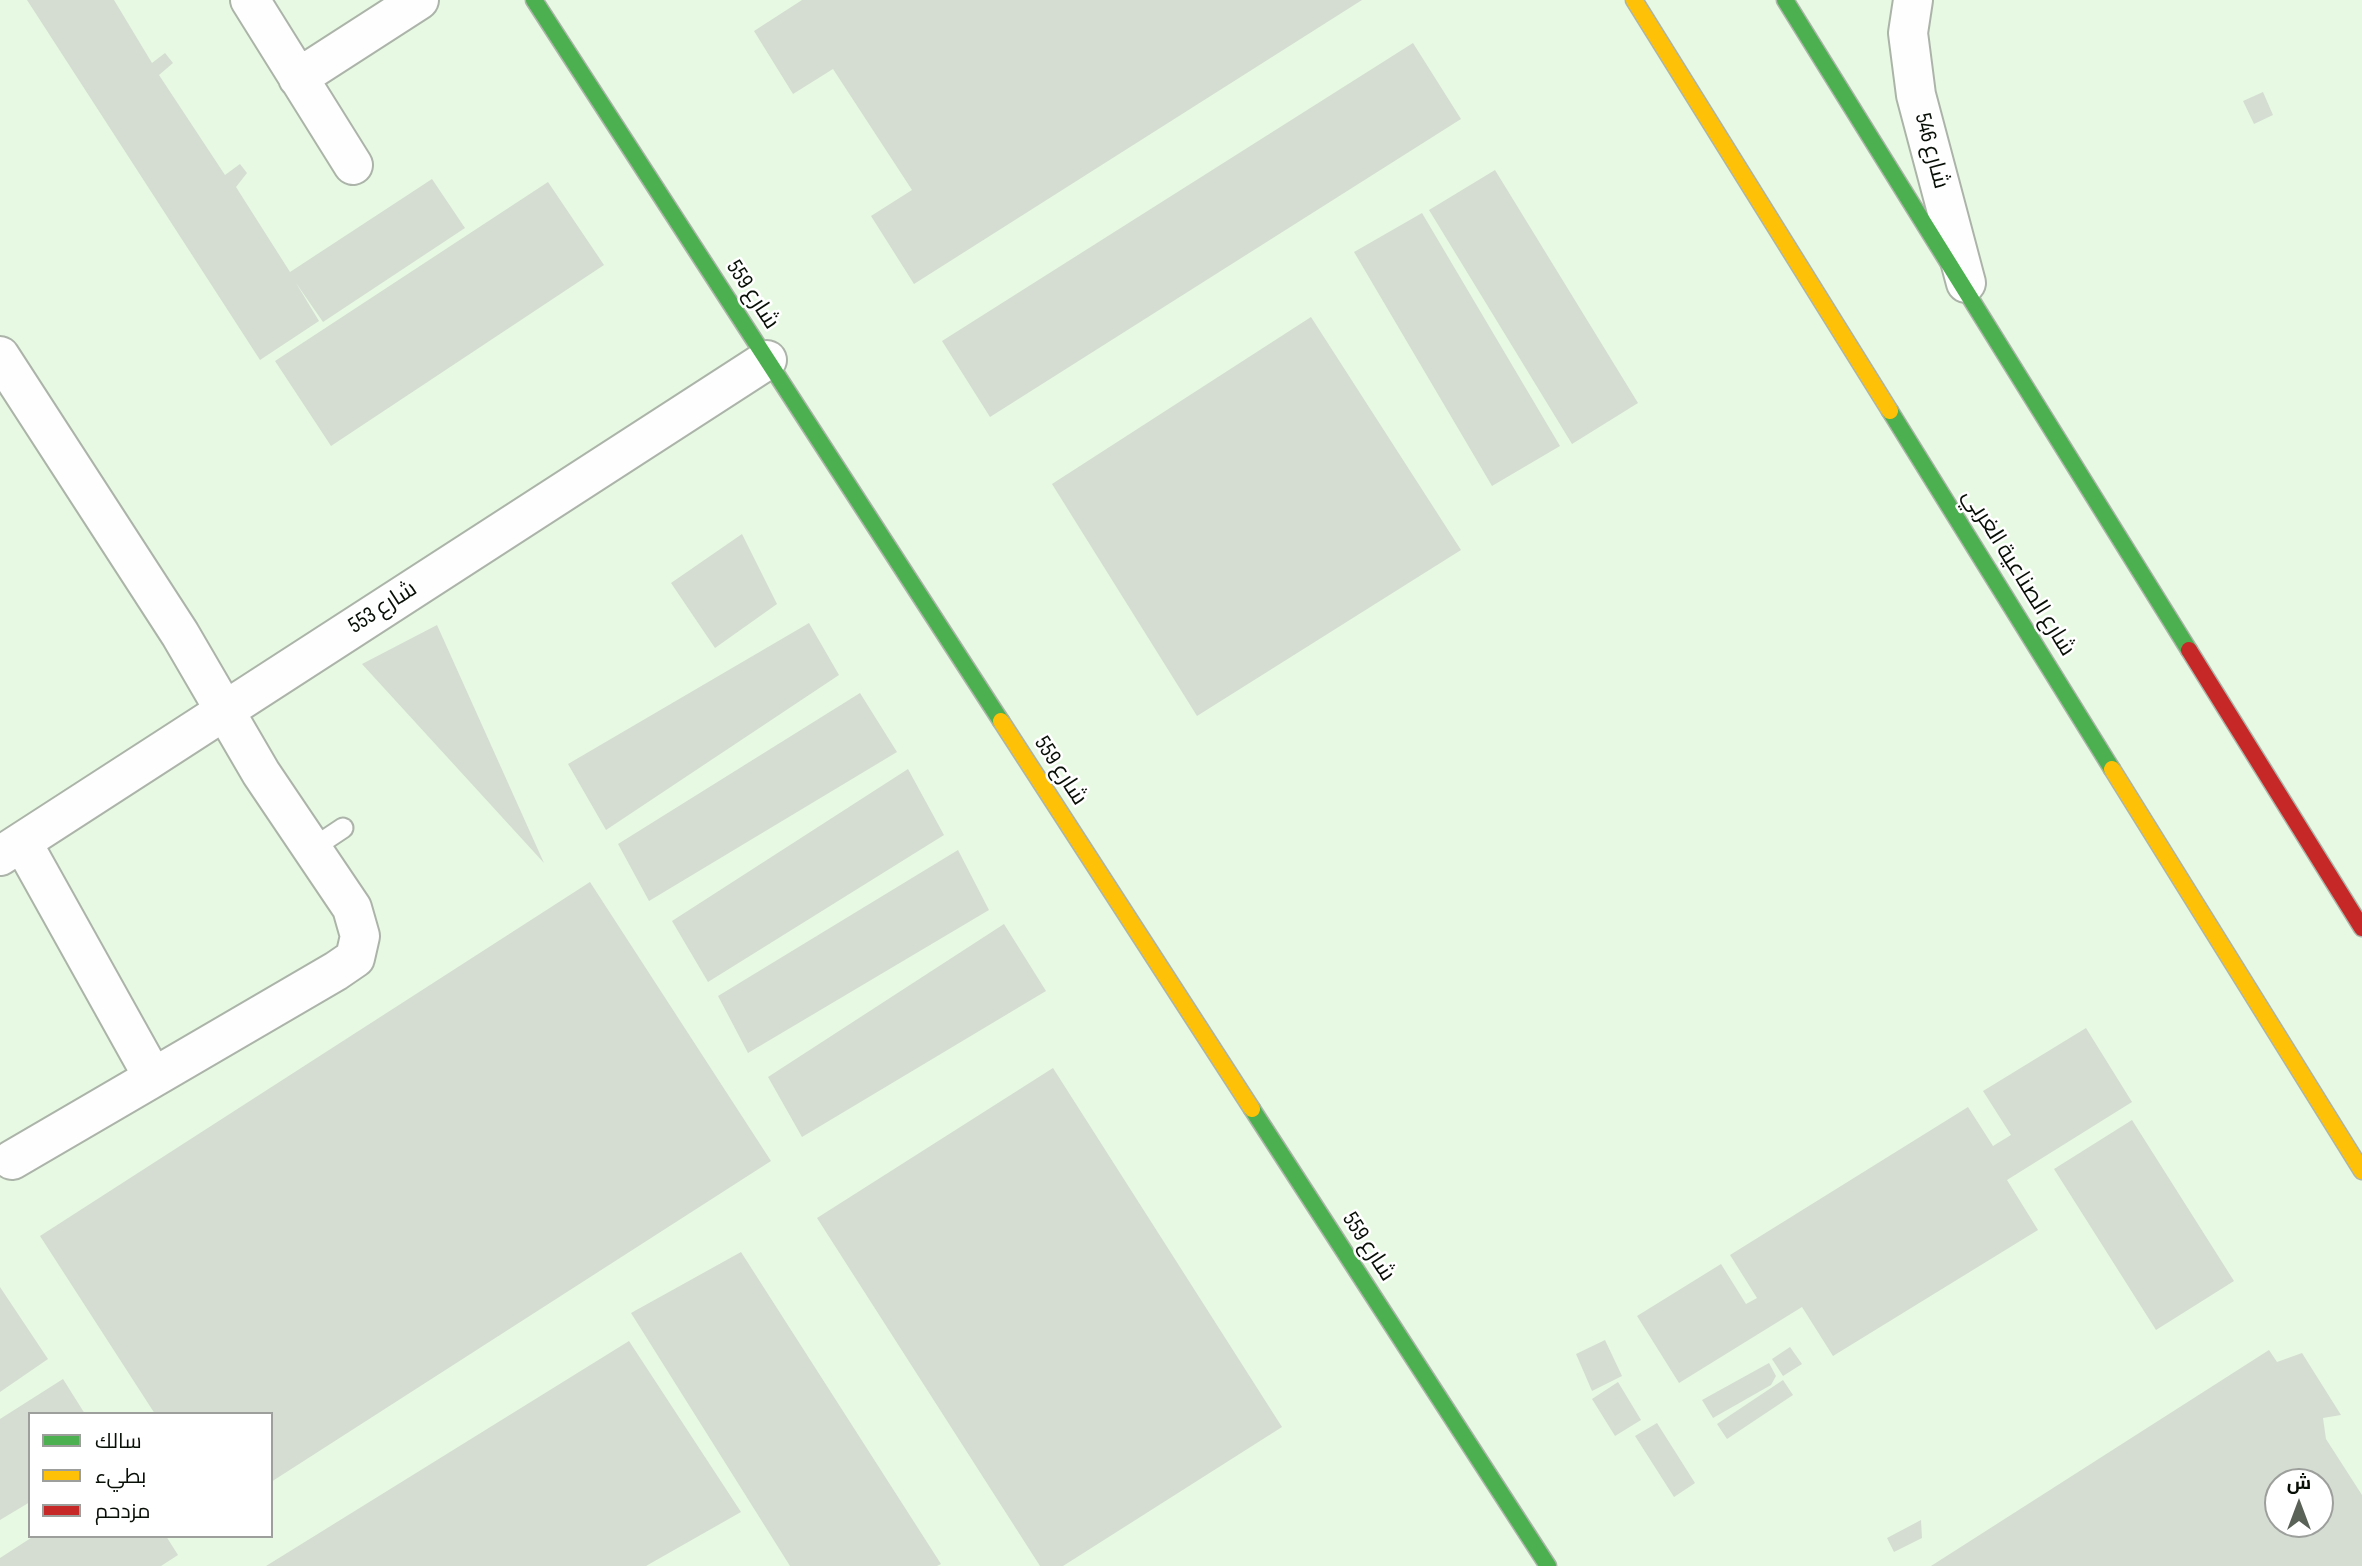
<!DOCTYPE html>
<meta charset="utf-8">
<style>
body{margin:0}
#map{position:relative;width:2362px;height:1566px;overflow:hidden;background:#f3fbf1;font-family:"Sofia Sans Condensed",Cairo,sans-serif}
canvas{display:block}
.legend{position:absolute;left:28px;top:1412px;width:245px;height:126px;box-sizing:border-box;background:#fff;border:2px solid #9c9f9b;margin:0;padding:9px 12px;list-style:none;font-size:21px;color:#080f06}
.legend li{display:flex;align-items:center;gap:14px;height:35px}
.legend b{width:35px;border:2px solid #9c9f9b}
.north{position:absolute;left:2264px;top:1468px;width:70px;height:70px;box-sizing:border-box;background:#fff;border:2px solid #9c9f9b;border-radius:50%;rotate:0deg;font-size:19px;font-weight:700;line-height:28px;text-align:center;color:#080f06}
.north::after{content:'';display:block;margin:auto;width:24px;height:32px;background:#5a6258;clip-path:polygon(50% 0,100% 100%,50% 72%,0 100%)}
</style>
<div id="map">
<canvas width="2362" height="1566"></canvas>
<ul class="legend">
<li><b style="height:9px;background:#4caf50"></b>سالك</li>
<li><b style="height:9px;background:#ffc107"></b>بطيء</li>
<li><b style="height:9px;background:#c62828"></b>مزدحم</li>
</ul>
<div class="north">ش</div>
</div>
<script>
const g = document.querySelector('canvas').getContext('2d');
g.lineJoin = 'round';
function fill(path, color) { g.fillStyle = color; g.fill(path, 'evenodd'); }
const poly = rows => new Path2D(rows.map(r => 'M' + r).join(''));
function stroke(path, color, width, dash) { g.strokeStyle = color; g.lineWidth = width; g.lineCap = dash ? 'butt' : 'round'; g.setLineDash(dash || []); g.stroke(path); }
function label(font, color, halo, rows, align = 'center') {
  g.font = font + ' "Sofia Sans Condensed",Cairo,sans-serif'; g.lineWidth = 5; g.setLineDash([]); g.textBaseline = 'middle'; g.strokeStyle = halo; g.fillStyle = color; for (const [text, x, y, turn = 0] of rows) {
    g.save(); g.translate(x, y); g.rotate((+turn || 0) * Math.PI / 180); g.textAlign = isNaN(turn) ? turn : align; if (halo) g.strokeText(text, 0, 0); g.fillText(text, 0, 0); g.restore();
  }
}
const built = poly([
 [0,0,2362,0,2362,1566,0,1566],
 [30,1414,271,1414,271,1536,30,1536],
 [2278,1482,2320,1482,2320,1524,2278,1524]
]);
const building = poly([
 [27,0,114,0,152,63,165,53,173,63,159,75,225,175,240,164,247,173,236,187,290,272,432,179,465,228,323,322,296,283,319,321,260,360],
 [802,0,1362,0,914,284,871,216,912,190,833,69,793,94,754,31],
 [1413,43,1461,119,990,417,942,341],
 [2263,92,2273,115,2254,124,2243,101],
 [1495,170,1638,403,1572,444,1429,210],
 [548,182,604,265,331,446,275,361],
 [1422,213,1560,446,1492,486,1354,252],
 [1311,317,1461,550,1197,716,1052,484],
 [742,534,777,604,715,648,671,583],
 [809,623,839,675,606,830,568,764],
 [437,625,544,863,362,664],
 [860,693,897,752,649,901,618,844],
 [908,769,944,835,708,982,672,921],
 [958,850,989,910,748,1053,718,996],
 [590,882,771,1161,271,1482,271,1414,155,1414,40,1236],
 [1004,924,1046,991,802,1137,768,1077],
 [2086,1028,2132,1102,2007,1180,2038,1230,1833,1356,1802,1307,1679,1383,1637,1316,1721,1264,1746,1304,1757,1298,1730,1255,1968,1107,1993,1146,2011,1135,1983,1091],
 [1053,1068,1282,1427,1063,1566,1040,1566,817,1218],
 [2132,1120,2234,1281,2156,1330,2054,1169],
 [741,1252,941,1564,937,1566,790,1566,631,1313],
 [0,1287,48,1359,0,1392],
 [1605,1340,1622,1376,1592,1391,1576,1354],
 [629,1341,741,1512,646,1566,266,1566],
 [1790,1347,1802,1364,1783,1376,1772,1359],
 [2269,1350,2277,1362,2302,1353,2341,1415,2323,1418,2326,1439,2362,1495,2362,1566,1931,1566],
 [2278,1482,2320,1482,2320,1524,2278,1524],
 [1769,1363,1776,1376,1771,1385,1713,1418,1702,1400],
 [63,1379,85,1414,30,1414,30,1502,0,1520,0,1419],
 [1783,1380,1793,1395,1727,1439,1717,1424],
 [1618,1382,1641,1420,1615,1436,1592,1399],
 [1657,1423,1695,1483,1674,1497,1635,1436],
 [1921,1520,1922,1538,1894,1552,1887,1538],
 [34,1536,166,1536,178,1555,161,1566,0,1566,0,1558]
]);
const lane = poly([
 [313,848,343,828]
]);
const street = poly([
 [250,0,353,165],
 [1913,0,1908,33,1916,95,1966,283],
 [298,78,419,0],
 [0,356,180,634,261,773,352,908,360,936,355,958,336,971,12,1160],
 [22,842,153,1077],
 [0,856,767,360]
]);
const fast = poly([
 [534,0,1001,721],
 [1785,0,2189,650],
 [1890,411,2112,769],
 [1252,1109,1548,1566]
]);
const slow = poly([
 [1634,0,1890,411],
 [1001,721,1252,1109],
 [2112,769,2362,1171]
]);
const jam = poly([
 [2189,650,2362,928]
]);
const streetNames = [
 ["شارع 546",1931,151,75],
 ["شارع 559",752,295,57],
 ["شارع الصناعية الغربي",2018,573,58],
 ["شارع 553",383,608,-33],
 ["شارع 559",1060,771,57],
 ["شارع 559",1368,1247,57]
];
fill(built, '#e7f9e2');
fill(building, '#d5ddd3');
stroke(lane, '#acb4aa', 23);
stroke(street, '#acb4aa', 42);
stroke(fast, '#acb4aa', 19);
stroke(slow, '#acb4aa', 19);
stroke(jam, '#acb4aa', 19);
stroke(lane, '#fdfefd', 19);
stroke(street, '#fdfefd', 38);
stroke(fast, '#4caf50', 16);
stroke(slow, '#ffc107', 16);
stroke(jam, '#c62828', 16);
label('23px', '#080f06', '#fff', streetNames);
</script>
